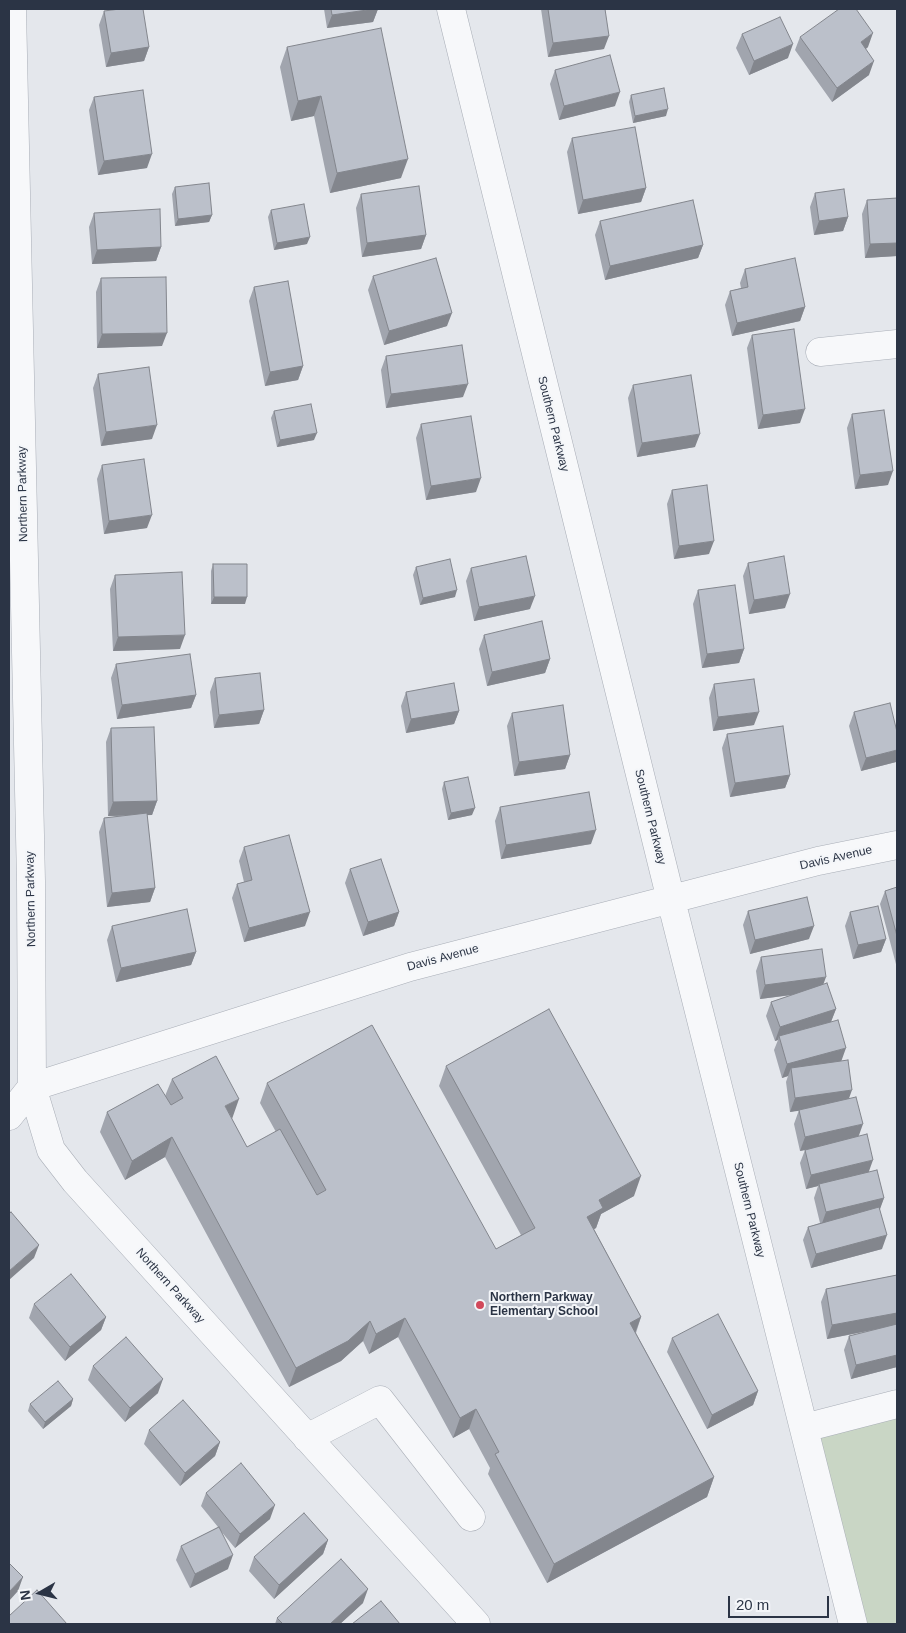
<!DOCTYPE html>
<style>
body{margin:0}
#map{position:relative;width:906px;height:1633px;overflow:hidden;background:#e4e7ec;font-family:Arial,sans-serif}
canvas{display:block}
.frame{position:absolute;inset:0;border:10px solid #2b3445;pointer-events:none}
.north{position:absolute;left:15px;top:1568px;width:50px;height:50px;-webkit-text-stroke:4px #f4f6f9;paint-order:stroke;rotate:262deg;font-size:14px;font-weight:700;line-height:20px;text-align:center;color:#2b3445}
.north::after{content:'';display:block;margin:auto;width:18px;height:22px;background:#2b3445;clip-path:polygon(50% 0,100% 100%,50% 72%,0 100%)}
.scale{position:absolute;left:728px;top:1596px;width:101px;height:22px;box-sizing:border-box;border:2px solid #2b3445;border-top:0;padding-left:6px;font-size:15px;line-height:18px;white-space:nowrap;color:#2b3445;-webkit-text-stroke:4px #f4f6f9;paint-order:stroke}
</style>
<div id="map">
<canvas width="906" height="1633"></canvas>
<div class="frame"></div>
<div class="north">N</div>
<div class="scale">20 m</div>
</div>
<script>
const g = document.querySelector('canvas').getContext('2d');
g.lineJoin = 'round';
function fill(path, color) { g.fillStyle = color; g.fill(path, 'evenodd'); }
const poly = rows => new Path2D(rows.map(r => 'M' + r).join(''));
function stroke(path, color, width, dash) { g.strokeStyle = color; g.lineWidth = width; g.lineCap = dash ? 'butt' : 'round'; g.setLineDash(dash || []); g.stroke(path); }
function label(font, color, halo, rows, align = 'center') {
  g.font = font + ' Arial,sans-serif'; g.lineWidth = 4; g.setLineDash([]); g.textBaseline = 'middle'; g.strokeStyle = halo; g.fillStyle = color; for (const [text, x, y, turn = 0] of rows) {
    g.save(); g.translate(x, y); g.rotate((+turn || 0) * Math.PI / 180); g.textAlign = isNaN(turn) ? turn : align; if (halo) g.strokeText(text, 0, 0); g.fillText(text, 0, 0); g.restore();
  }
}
const green = poly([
 [897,1404,897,1624,853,1624,804,1428]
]);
const minor = poly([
 [12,9,31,881,32,1087,51,1150,75,1181,476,1624],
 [451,9,671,900,853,1624],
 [820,352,897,344],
 [9,1116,32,1087,410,967,818,861,897,845],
 [804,1428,897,1404],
 [307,1438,380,1400,471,1517]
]);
const wall = poly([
 [324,9,378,9,373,22,327,28],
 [541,9,605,9,604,49,548,57],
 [104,11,149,47,144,61,106,67,99,25],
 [742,34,788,58,749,75,736,48],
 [800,37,868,47,866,49,869,75,832,102,795,50],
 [287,47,401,178,330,193,314,116,291,121,280,67],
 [555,70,615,106,559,120,550,84],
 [631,95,666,116,633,123,629,102],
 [94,97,147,168,98,175,89,110],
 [572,138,646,188,641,202,578,214,567,152],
 [175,187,212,215,209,222,175,226,172,194],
 [815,193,848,217,843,231,814,235,810,207],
 [361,194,426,235,421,249,362,257,356,208],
 [897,198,897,256,865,258,862,214,867,200],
 [271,210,307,244,274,250,268,217],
 [94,213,161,247,156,261,92,264,89,227],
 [600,221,703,245,698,258,605,280,595,235],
 [745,269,805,307,800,321,732,336,725,305,730,291,741,288,740,283],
 [373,276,447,326,384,345,368,290],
 [101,278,162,346,97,348,96,292],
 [254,287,303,366,298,380,265,386,249,301],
 [752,335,800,423,758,429,747,348],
 [386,356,463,397,386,408,381,370],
 [98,374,152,439,101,446,93,388],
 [633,385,695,447,637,457,628,398],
 [274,411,314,440,277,447,271,418],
 [852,414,888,485,855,489,847,428],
 [421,424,476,492,426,500,416,438],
 [102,465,147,528,104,534,97,479],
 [672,490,709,554,674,559,667,504],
 [748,563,785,608,749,614,743,576],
 [213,564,245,604,211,604,211,571],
 [416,567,455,597,420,605,413,575],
 [471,568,530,609,474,621,466,581],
 [115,575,180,649,113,651,110,589],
 [698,590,744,649,739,663,702,668,693,604],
 [484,635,550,659,545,673,487,686,479,649],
 [116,664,196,695,191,708,117,719,111,678],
 [215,678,264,710,259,724,214,728,210,692],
 [714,684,754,725,713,731,709,698],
 [406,692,459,711,454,724,406,733,401,706],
 [854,712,896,762,861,771,849,726],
 [512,713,570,755,565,769,514,776,507,726],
 [111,728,157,801,152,815,147,815,155,888,150,902,107,907,99,832,104,818,130,815,108,816,106,742],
 [727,734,790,775,785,788,730,797,722,748],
 [444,782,472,815,448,820,442,789],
 [500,807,591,844,501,859,495,821],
 [244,847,305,926,244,942,232,898,237,884,244,882,239,861],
 [350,869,399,912,394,926,363,936,345,883],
 [897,887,897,968,880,904,885,891],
 [748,911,809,939,750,954,743,925],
 [850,912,886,939,881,952,853,959,845,926],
 [112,926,196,952,191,965,116,982,107,940],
 [761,957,823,984,836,1009,831,1021,858,1136,869,1172,884,1198,879,1210,882,1249,811,1268,803,1240,808,1227,820,1223,814,1198,818,1186,806,1189,800,1163,805,1150,800,1151,794,1124,799,1110,790,1112,786,1082,788,1076,782,1078,774,1050,778,1040,775,1041,766,1016,771,1002,792,995,760,999,756,971],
 [446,1066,634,1196,601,1214,596,1228,594,1229,641,1317,636,1333,714,1477,707,1497,547,1583,488,1474,490,1468,469,1429,453,1438,398,1337,369,1354,363,1341,341,1361,289,1387,165,1157,125,1180,100,1132,107,1112,165,1096,172,1079,232,1119,247,1147,276,1132,260,1103,267,1083,496,1249,521,1235,439,1086],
 [897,1275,897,1367,851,1379,844,1350,849,1336,874,1330,827,1339,821,1302,826,1289],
 [34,1304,106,1317,101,1330,65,1361,29,1318],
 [672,1338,758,1391,753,1405,707,1429,667,1352],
 [93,1366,158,1393,125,1422,88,1380],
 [73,1399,71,1406,43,1429,28,1411,30,1404],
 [149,1430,220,1442,215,1456,180,1486,144,1444],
 [206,1493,270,1519,235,1548,220,1530,228,1569,190,1588,176,1560,181,1546,218,1527,201,1506],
 [328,1540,323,1554,274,1599,249,1571,254,1557],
 [363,1603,340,1624,275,1624,277,1618]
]);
const shadedWall = poly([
 [374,9,378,9,373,22,327,28,332,15],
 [873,33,868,47,856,56,861,42],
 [609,36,604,49,548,57,553,43],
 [793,44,788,58,749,75,754,61],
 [149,47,144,61,106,67,111,53],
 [874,61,869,75,832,102,837,88],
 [620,92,615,106,559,120,564,106],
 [321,96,314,116,291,121,298,101],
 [668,109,666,116,633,123,635,116],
 [152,154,147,168,98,175,104,161],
 [408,159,401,178,330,193,337,173],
 [646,188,641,202,578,214,583,200],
 [212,215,209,222,175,226,178,219],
 [848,217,843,231,814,235,819,221],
 [426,235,421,249,362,257,367,243],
 [310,237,307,244,274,250,277,243],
 [897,243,897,256,865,258,870,244],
 [703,245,698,258,605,280,610,266],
 [161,247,156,261,92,264,97,250],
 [805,307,800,321,732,336,737,323],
 [452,313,447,326,384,345,389,331],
 [167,333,162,346,97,348,102,334],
 [303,366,298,380,265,386,270,372],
 [468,384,463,397,386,408,391,394],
 [805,409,800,423,758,429,763,415],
 [157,425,152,439,101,446,106,432],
 [317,433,314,440,277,447,280,440],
 [700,434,695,447,637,457,642,443],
 [893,471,888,485,855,489,860,475],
 [481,478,476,492,426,500,431,486],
 [152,515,147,528,104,534,109,521],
 [714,541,709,554,674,559,679,546],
 [457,590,455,597,420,605,423,598],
 [790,594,785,608,749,614,754,600],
 [535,596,530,609,474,621,479,607],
 [214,597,247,597,245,604,211,604],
 [185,635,180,649,113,651,118,637],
 [744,649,739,663,702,668,707,654],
 [550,659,545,673,487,686,492,672],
 [196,695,191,708,117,719,122,705],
 [264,710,259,724,214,728,219,715],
 [459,711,454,724,406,733,411,719],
 [759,712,754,725,713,731,718,717],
 [897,750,897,760,896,762,861,771,866,758],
 [570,755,565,769,514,776,519,762],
 [790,775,785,788,730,797,735,783],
 [157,801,152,815,108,816,113,802],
 [475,808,472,815,448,820,451,813],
 [596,830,591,844,501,859,506,845],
 [155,888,150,902,107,907,112,893],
 [310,912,305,926,244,942,249,928],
 [399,912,394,926,363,936,368,922],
 [814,926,809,939,750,954,755,940],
 [886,939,881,952,853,959,858,945],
 [196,952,191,965,116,982,121,968],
 [826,977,821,991,760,999,765,985],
 [836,1009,831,1022,779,1036,778,1040,775,1041,780,1027],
 [846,1048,841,1062,791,1068,788,1076,782,1078,787,1064],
 [852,1090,847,1104,790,1112,795,1098],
 [239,1099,232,1119,225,1106],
 [863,1124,858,1138,800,1151,805,1137],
 [172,1137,165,1157,125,1180,132,1161],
 [873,1160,868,1174,819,1184,818,1186,806,1189,811,1175],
 [641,1176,634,1196,601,1214,596,1228,580,1237,587,1217,599,1200],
 [884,1198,879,1212,821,1226,826,1212],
 [887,1235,882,1249,811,1268,816,1254],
 [39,1245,34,1258,9,1280,9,1271],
 [897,1313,897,1325,827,1339,832,1325],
 [106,1317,101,1330,65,1361,70,1347],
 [641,1317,634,1336,630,1323],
 [405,1318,398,1337,369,1354,376,1334],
 [370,1321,363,1341,341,1361,289,1387,296,1368],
 [897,1355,897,1367,851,1379,856,1365],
 [163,1379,158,1393,125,1422,130,1408],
 [758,1391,753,1405,707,1429,712,1415],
 [73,1399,71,1406,43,1429,45,1422],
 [476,1409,469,1429,453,1438,460,1418],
 [220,1442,215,1456,180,1486,185,1473],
 [714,1477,707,1497,547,1583,554,1564],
 [275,1505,270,1519,235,1548,240,1534],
 [328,1540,323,1554,274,1599,279,1585],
 [233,1555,228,1569,190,1588,195,1574],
 [23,1577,18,1591,9,1601,9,1592],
 [368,1589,363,1603,340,1624,330,1624]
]);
const building = poly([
 [120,9,143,9,149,47,111,53,104,11,120,9],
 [331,9,374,9,332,15,331,9],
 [548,9,605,9,609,36,553,43,548,9],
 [839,9,856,9,873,33,861,42,874,61,837,88,800,37,839,9],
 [780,17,793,44,754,61,742,34,780,17],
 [381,28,408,159,337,173,321,96,298,101,287,47,381,28],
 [610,55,620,92,564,106,555,70,610,55],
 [664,88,668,109,635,116,631,95,664,88],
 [143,90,152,154,104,161,94,97,143,90],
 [635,127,646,188,583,200,572,138,635,127],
 [209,183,212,215,178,219,175,187,209,183],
 [419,186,426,235,367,243,361,194,419,186],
 [844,189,848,217,819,221,815,193,844,189],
 [897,198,897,243,870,244,867,200,897,198],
 [693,200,703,245,610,266,600,221,693,200],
 [304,204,310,237,277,243,271,210,304,204],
 [160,209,161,247,97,250,94,213,160,209],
 [436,258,452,313,389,331,373,276,436,258],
 [795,258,805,307,737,323,730,291,748,287,745,269,795,258],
 [166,277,167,333,102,334,101,278,166,277],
 [288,281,303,366,270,372,254,287,288,281],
 [794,329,805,409,763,415,752,335,794,329],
 [462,345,468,384,391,394,386,356,462,345],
 [149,367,157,425,106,432,98,374,149,367],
 [691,375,700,434,642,443,633,385,691,375],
 [311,404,317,433,280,440,274,411,311,404],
 [884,410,893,471,860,475,852,414,884,410],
 [471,416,481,478,431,486,421,424,471,416],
 [144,459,152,515,109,521,102,465,144,459],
 [707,485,714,541,679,546,672,490,707,485],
 [526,556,535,596,479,607,471,568,526,556],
 [784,556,790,594,754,600,748,563,784,556],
 [450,559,457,590,423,598,416,567,450,559],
 [213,564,247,564,247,597,214,597,213,564],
 [182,572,185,635,118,637,115,575,182,572],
 [735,585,744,649,707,654,698,590,735,585],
 [542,621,550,659,492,672,484,635,542,621],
 [190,654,196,695,122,705,116,664,190,654],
 [260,673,264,710,219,715,215,678,260,673],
 [754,679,759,712,718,717,714,684,754,679],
 [454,683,459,711,411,719,406,692,454,683],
 [890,703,897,732,897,750,866,758,854,712,890,703],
 [563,705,570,755,519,762,512,713,563,705],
 [783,726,790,775,735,783,727,734,783,726],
 [154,727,157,801,113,802,111,728,154,727],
 [468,777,475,808,451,813,444,782,468,777],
 [589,792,596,830,506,845,500,807,589,792],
 [147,813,155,888,112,893,104,818,147,813],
 [289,835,310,912,249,928,237,884,252,880,244,847,289,835],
 [381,859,399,912,368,922,350,869,381,859],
 [897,887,897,936,885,891,897,887],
 [807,897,814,926,755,940,748,911,807,897],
 [878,906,886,939,858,945,850,912,878,906],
 [187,909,196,952,121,968,112,926,187,909],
 [822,949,826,977,765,985,761,957,822,949],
 [827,983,836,1009,780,1027,771,1002,827,983],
 [549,1009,641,1176,599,1200,603,1208,587,1217,641,1317,630,1323,714,1477,554,1564,495,1454,499,1452,476,1409,460,1418,405,1318,376,1334,370,1321,348,1341,296,1368,172,1137,132,1161,107,1112,158,1084,171,1105,183,1098,172,1079,216,1056,239,1099,225,1106,247,1147,280,1129,317,1195,326,1190,267,1083,372,1025,496,1249,535,1228,446,1066,549,1009],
 [838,1020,846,1048,787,1064,779,1036,838,1020],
 [848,1060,852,1090,795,1098,791,1068,848,1060],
 [856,1097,863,1124,805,1137,799,1110,856,1097],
 [867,1134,873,1160,811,1175,805,1150,867,1134],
 [877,1170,884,1198,826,1212,819,1184,877,1170],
 [879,1207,887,1235,816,1254,808,1227,879,1207],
 [11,1212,39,1245,9,1271,9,1214,11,1212],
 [71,1274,106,1317,70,1347,34,1304,71,1274],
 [897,1275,897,1313,832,1325,826,1289,897,1275],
 [718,1314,758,1391,712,1415,672,1338,718,1314],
 [897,1324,897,1355,856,1365,849,1336,897,1324],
 [126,1337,163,1379,130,1408,93,1366,126,1337],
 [58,1381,73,1399,45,1422,30,1404,58,1381],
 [183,1400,220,1442,185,1473,149,1430,183,1400],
 [241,1463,275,1505,240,1534,206,1493,241,1463],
 [304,1513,328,1540,279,1585,254,1557,304,1513],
 [219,1527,233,1555,195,1574,181,1546,219,1527],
 [341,1559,368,1589,330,1624,283,1624,277,1618,341,1559],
 [9,1563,23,1577,9,1592,9,1563],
 [37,1590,67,1624,9,1624,9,1616,37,1590],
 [381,1601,400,1624,352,1624,381,1601]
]);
const markers = [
 [480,1305,5,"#d1495b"]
];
const streetNames = [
 ["Southern Parkway",553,424,76],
 ["Northern Parkway",23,494,-91],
 ["Southern Parkway",650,817,76],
 ["Davis Avenue",836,858,-13],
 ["Northern Parkway",31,899,-91],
 ["Davis Avenue",443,958,-15],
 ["Southern Parkway",749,1210,76],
 ["Northern Parkway",170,1286,48]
];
const poiNames = [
 ["Northern Parkway",490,1298],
 ["Elementary School",490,1312]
];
fill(green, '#c9d6c5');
stroke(minor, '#a9aeb7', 29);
stroke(minor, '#f7f8fa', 28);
fill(wall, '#a1a5ae');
fill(shadedWall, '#83868d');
fill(building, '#bbc0ca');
stroke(building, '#83868d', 1);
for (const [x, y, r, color] of markers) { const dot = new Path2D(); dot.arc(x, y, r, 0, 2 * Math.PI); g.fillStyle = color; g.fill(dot); stroke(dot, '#f4f6f9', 2); }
label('12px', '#2b3445', '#f4f6f9', streetNames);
label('bold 12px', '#2b3445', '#f4f6f9', poiNames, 'left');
</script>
